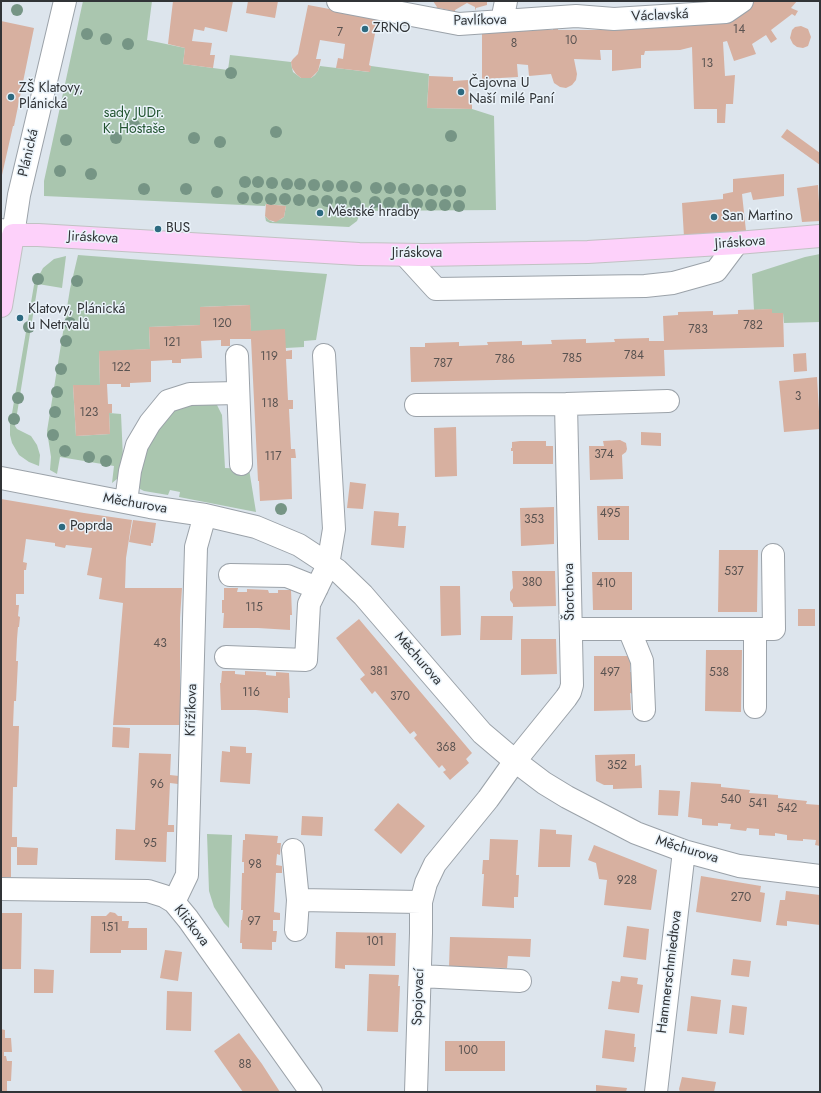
<!DOCTYPE html>
<html>
<head>
<meta charset="utf-8">
<style>
  body { margin:0 }
  #map { position:relative; width:821px; height:1093px; overflow:hidden; background:#dde5ed; font-family:Jost,sans-serif }
  canvas { display:block }
  .frame { position:absolute; inset:0; border:2px solid #313437; pointer-events:none }
</style>
</head>
<body>
<div id="map">
<canvas width="821" height="1093"></canvas>
<div class="frame"></div>
</div>
<script>
const g = document.querySelector('canvas').getContext('2d');
g.lineJoin = 'round';
function fill(path, color) {
  g.fillStyle = color;
  g.fill(path, 'evenodd');
}
function shape(rows) {
  const path = new Path2D();
  for (const r of rows) {
    path.moveTo(r[0], r[1]);
    for (let i = 2; i < r.length; i += 2) path.lineTo(r[i], r[i + 1]);
  }
  return path;
}
function stroke(path, color, width, dash) {
  g.strokeStyle = color;
  g.lineWidth = width;
  g.lineCap = dash ? 'butt' : 'round';
  g.setLineDash(dash || []);
  g.stroke(path);
}
function drawText(font, color, halo, rows, align = 'center') {
  g.font = font + ' Jost,sans-serif';
  g.lineWidth = 3;
  g.setLineDash([]);
  g.textBaseline = 'middle';
  g.strokeStyle = halo;
  g.fillStyle = color;
  for (const [text, x, y, turn = 0] of rows) {
    g.save();
    g.translate(x, y);
    g.rotate((+turn || 0) * Math.PI / 180);
    g.textAlign = isNaN(turn) ? turn : align;
    if (halo) g.strokeText(text, 0, 0);
    g.fillText(text, 0, 0);
    g.restore();
  }
}
const green = shape([
  [83,1,152,1,147,40,185,48,183,64,228,70,230,55,291,62,292,68,293,72,301,78,311,78,315,75,318,71,320,66,369,72,371,66,429,74,427,108,472,109,494,116,496,210,361,211,357,221,349,227,270,223,266,221,265,216,269,220,273,222,281,219,284,217,286,206,266,204,265,206,44,196,44,181],
  [820,254,820,322,784,323,783,313,772,313,772,309,754,310,752,274,805,257],
  [78,255,327,274,316,340,304,341,304,347,286,348,251,331,249,305,200,307,200,325,149,327,150,349,99,352,100,385,73,385,76,436,110,434,109,413,121,414,123,458,120,473,117,479,112,483,114,466,60,457,57,474,50,470,51,457,47,431,70,289],
  [66,256,62,288,38,284,15,426,17,429,31,436,37,445,40,455,39,466,29,462,19,455,12,443,10,435,10,425,34,285,43,268,54,259],
  [193,399,208,401,217,405,222,415,225,468,249,469,256,512,179,497,180,492,170,490,168,495,144,491,140,489,136,479,136,463,169,412],
  [207,834,232,835,229,928,224,923,214,907,209,891]
]);
const building = shape([
  [173,1,233,1,227,32,205,27,204,31,194,29,192,41,212,43,210,55,215,55,213,68,183,64,185,48,168,44],
  [248,1,278,1,275,18,246,13],
  [433,1,487,1,487,5,476,8,475,11,475,7,467,3,455,10,456,16,454,16,453,11,439,8,436,12,434,11,437,7],
  [752,1,797,1,791,8,798,11,795,16,792,14,771,30,777,39,771,43,766,35,752,44,756,54,734,61,727,41,723,42,725,76,735,75,733,104,726,104,725,123,717,123,717,109,694,109,692,47,680,50,645,51,644,55,641,55,641,68,612,71,612,50,600,50,601,60,574,59,577,74,576,80,572,85,566,88,560,87,554,83,551,74,529,76,528,65,517,64,518,77,482,79,482,31,484,28,553,30,553,28,558,28,558,30,596,30,682,24],
  [308,5,378,18,369,65,371,66,370,72,336,68,338,58,343,59,345,44,320,40,316,59,321,59,318,71,311,78,301,78,296,74,292,68,291,62,293,59,298,54],
  [1,21,34,28,14,126,13,126,2,175],
  [801,26,808,29,811,37,808,46,803,48,797,47,793,44,790,38,792,30,795,27],
  [429,76,453,77,453,81,468,80,469,97,472,98,472,109,427,108],
  [787,129,820,153,820,165,781,137],
  [784,174,784,196,753,200,751,192,742,194,746,231,684,237,682,203,723,199,723,194,733,192,733,179],
  [818,185,820,221,802,222,797,188],
  [266,204,286,206,284,217,276,222,269,220,265,216],
  [250,305,251,331,285,329,286,351,292,350,292,359,286,359,288,400,293,400,293,409,289,409,291,449,295,449,296,458,291,458,292,499,260,501,259,481,258,481,251,339,230,339,230,346,221,346,221,340,201,341,202,358,181,359,181,363,172,363,172,360,151,361,151,382,130,383,130,387,121,387,121,384,107,384,108,404,112,404,112,413,109,413,110,434,76,436,73,385,100,385,99,351,150,349,149,327,200,325,200,307],
  [772,309,772,313,783,313,784,347,664,350,665,376,411,382,410,347,425,347,425,343,459,342,459,346,488,345,487,342,522,341,522,345,552,344,551,340,586,339,586,343,615,342,614,339,649,338,649,341,664,341,663,316,678,315,678,312,713,311,713,315,738,314,738,310],
  [806,353,807,371,794,372,793,354],
  [817,377,820,429,784,432,779,381],
  [456,427,457,476,435,477,434,428],
  [641,432,661,433,661,446,641,445],
  [620,440,626,443,627,449,626,452,622,455,623,479,590,480,589,446,604,446,603,441],
  [520,441,546,441,546,446,553,446,553,464,513,464,513,451,511,451,511,448,512,448,512,442],
  [350,482,366,484,363,509,347,508],
  [1,499,84,513,132,520,126,558,125,588,182,588,180,618,180,725,113,725,123,603,99,599,102,578,87,575,92,548,66,545,65,548,55,546,55,543,26,539,23,562,27,563,26,570,24,570,24,594,16,594,16,605,19,605,18,616,20,617,19,627,18,627,17,639,16,661,18,661,16,701,14,701,13,726,19,726,17,787,13,787,12,837,17,837,17,847,11,847,11,877,1,877],
  [597,506,629,506,629,540,598,540],
  [554,507,554,544,521,546,520,508],
  [374,511,399,513,398,526,406,526,404,548,371,545],
  [133,520,156,523,153,543,151,543,151,546,129,542],
  [719,550,758,550,757,612,718,612],
  [512,571,555,571,556,606,513,607,513,604,510,600,510,592,513,588],
  [592,572,632,572,632,610,593,610],
  [440,586,460,586,461,635,441,636],
  [224,588,238,588,237,592,247,592,247,589,268,590,269,593,278,593,278,590,291,590,292,615,290,615,290,630,258,628,223,628,224,613,222,613,222,600,224,600],
  [798,609,815,609,815,626,798,626],
  [481,616,513,616,512,640,480,640],
  [359,619,472,753,466,759,469,763,450,780,443,772,446,770,442,765,439,768,414,738,417,735,414,731,410,734,375,691,372,694,360,679,365,675,336,638],
  [521,639,556,639,557,674,521,675],
  [706,650,742,650,741,712,705,711],
  [594,656,630,656,630,672,633,672,633,694,630,693,631,710,594,711],
  [222,671,235,671,235,674,245,675,245,671,266,672,266,675,276,676,276,672,289,673,290,698,288,698,288,713,256,710,221,710,220,683,221,683],
  [113,727,130,728,129,748,112,747],
  [230,746,246,747,246,753,252,753,250,784,220,782,222,751,230,752],
  [139,753,171,754,170,775,179,776,178,784,170,783,168,825,174,825,174,832,167,832,166,862,115,860,116,829,135,830],
  [635,754,635,766,641,765,642,788,613,789,613,785,604,785,596,781,595,755],
  [691,782,721,784,721,787,750,790,749,793,778,795,778,798,807,801,806,804,820,805,820,846,815,845,816,840,803,839,803,841,787,840,787,835,775,833,775,836,759,835,759,829,747,828,746,831,730,829,731,824,718,823,718,826,702,825,702,819,688,817],
  [659,790,680,791,678,816,658,815],
  [398,803,425,826,401,854,374,830],
  [302,816,323,817,322,836,301,835],
  [540,829,556,830,556,834,572,835,570,867,538,867],
  [245,834,278,836,277,843,281,843,280,855,277,854,276,865,282,866,282,873,276,873,274,912,280,913,280,920,273,920,273,931,277,931,276,942,272,942,272,950,242,949,242,943,240,943,241,920,242,920,243,910,241,910,242,873,244,873,244,862,242,862,243,840,245,840],
  [490,839,518,840,516,875,519,875,518,897,514,897,514,908,482,906,484,874,482,874,483,860,489,860],
  [594,845,657,870,651,910,604,905,607,880,599,879,596,863,588,860],
  [17,847,38,848,37,865,17,865],
  [701,876,761,886,760,892,765,893,761,922,696,912],
  [786,891,820,895,820,925,787,921,787,926,776,925,780,900,785,900],
  [110,912,115,913,118,916,122,916,122,921,129,921,128,928,147,928,147,950,121,950,121,953,90,953,91,916,106,916],
  [1,913,22,913,21,969,1,969],
  [627,926,649,929,646,960,623,957],
  [336,932,396,933,395,966,345,965,345,969,335,968],
  [450,937,531,939,530,957,508,956,507,968,449,967],
  [165,950,182,952,178,981,160,978],
  [733,959,751,961,749,977,731,975],
  [34,969,54,970,53,993,34,993],
  [369,974,399,975,398,986,400,986,398,1032,367,1031],
  [621,976,638,978,637,984,643,985,639,1013,608,1009,612,981,620,982],
  [167,991,192,992,191,1031,166,1030],
  [691,996,721,1000,717,1034,687,1031],
  [732,1005,747,1007,744,1035,729,1033],
  [1,1029,5,1030,5,1038,11,1038,12,1052,4,1052,4,1056,6,1056,7,1061,12,1061,11,1081,7,1081,7,1092,1,1092],
  [605,1030,635,1034,634,1047,636,1047,634,1062,602,1058],
  [239,1033,262,1064,280,1092,243,1092,214,1051],
  [445,1041,505,1041,505,1071,445,1071],
  [682,1077,716,1082,714,1092,680,1092,679,1089],
  [596,1085,627,1088,626,1092,596,1092]
]);
const minor = shape([
  [338,1,459,24,576,16,614,19,726,12,742,1],
  [502,21,506,1],
  [1,230,13,235,19,195,65,1],
  [405,255,436,289,645,286,673,283,716,271,737,243],
  [237,356,241,464],
  [416,405,566,404,668,401],
  [1,478,150,507,205,515,256,527,299,545,337,570,363,595,482,733,515,761,544,783,567,797,636,833,684,851,739,866,820,876],
  [126,502,130,471,137,445,150,423,168,401,190,394,238,393],
  [230,575,287,576,317,588],
  [571,629,774,629,773,555],
  [629,629,642,661,644,710],
  [226,657,306,660,309,604,328,565,334,529,324,355],
  [755,707,755,629],
  [293,850,298,900,296,930],
  [1,889,148,891,164,896,174,902,188,919,311,1092],
  [298,900,421,902],
  [174,902,187,875,196,547,205,515],
  [420,976,520,981],
  [416,1092,421,933,421,902,426,883,435,864,488,799,515,761,566,698,570,692,572,685,566,404],
  [656,1092,684,851]
]);
const major = shape([
  [1,306,13,235,38,235,359,254,423,255,588,252,737,243,820,236]
]);
const trees = [
  [17,10],
  [87,34],
  [106,39],
  [128,44],
  [231,73],
  [134,125],
  [276,132],
  [451,136],
  [116,138],
  [194,138],
  [66,140],
  [220,142],
  [60,171],
  [91,174],
  [245,182],
  [258,182],
  [272,183],
  [287,184],
  [300,184],
  [314,185],
  [328,186],
  [342,186],
  [356,187],
  [376,188],
  [390,188],
  [144,189],
  [186,189],
  [404,189],
  [418,190],
  [432,190],
  [446,191],
  [460,191],
  [217,192],
  [243,198],
  [257,198],
  [271,199],
  [285,199],
  [299,200],
  [313,201],
  [327,201],
  [341,202],
  [375,202],
  [355,203],
  [389,203],
  [403,204],
  [417,204],
  [431,205],
  [445,205],
  [459,206],
  [38,279],
  [77,281],
  [70,323],
  [29,327],
  [66,341],
  [61,369],
  [57,392],
  [18,398],
  [55,412],
  [14,419],
  [53,435],
  [65,451],
  [89,457],
  [106,461],
  [281,509]
];
const markers = [
  [365,29,4,"#2d6a80"],
  [461,92,4,"#2d6a80"],
  [11,97,4,"#2d6a80"],
  [320,213,4,"#2d6a80"],
  [714,217,4,"#2d6a80"],
  [158,229,4,"#2d6a80"],
  [20,318,4,"#2d6a80"],
  [62,527,4,"#2d6a80"]
];
const numberNames = [
  ["14",739,30],
  ["7",340,33],
  ["10",571,41],
  ["8",514,44],
  ["13",707,64],
  ["120",222,324],
  ["782",753,326],
  ["783",698,330],
  ["121",172,343],
  ["784",634,356],
  ["119",269,357],
  ["785",572,359],
  ["786",505,360],
  ["787",443,364],
  ["122",121,368],
  ["3",798,397],
  ["118",270,404],
  ["123",89,413],
  ["374",604,455],
  ["117",273,457],
  ["495",610,514],
  ["353",534,520],
  ["537",734,572],
  ["380",532,583],
  ["410",606,584],
  ["115",254,608],
  ["43",160,644],
  ["381",379,672],
  ["497",610,673],
  ["538",719,673],
  ["116",251,693],
  ["370",400,697],
  ["368",446,748],
  ["352",617,766],
  ["96",157,785],
  ["540",731,800],
  ["541",758,804],
  ["542",787,809],
  ["95",150,844],
  ["98",255,865],
  ["928",627,881],
  ["270",741,898],
  ["97",254,922],
  ["151",110,928],
  ["101",375,942],
  ["100",468,1051],
  ["88",245,1065]
];
const streetNames = [
  ["Václavská",660,16,-3],
  ["Pavlíkova",480,21,-1],
  ["Plánická",29,153,-77],
  ["Jiráskova",93,238,3],
  ["Jiráskova",740,243,-4],
  ["Jiráskova",417,254],
  ["Měchurova",135,504,10],
  ["Štorchova",570,592,-91],
  ["Měchurova",418,659,49],
  ["Křižíkova",192,710,-88],
  ["Měchurova",687,850,17],
  ["Kličkova",191,926,52],
  ["Hammerschmiedtova",670,972,-83],
  ["Spojovací",419,997,-88]
];
const poiNames = [
  ["ZRNO",373,29],
  ["Čajovna U",469,84],
  ["Naší milé Paní",469,100],
  ["ZŠ Klatovy,",19,89],
  ["Plánická",19,105],
  ["Městské hradby",328,213],
  ["San Martino",722,217],
  ["BUS",166,229],
  ["Klatovy, Plánická",28,310],
  ["u Netrvalů",28,326],
  ["Poprda",70,527]
];
const parkNames = [
  ["sady JUDr.",134,114],
  ["K. Hostaše",134,130]
];
fill(green, '#aac6af');
fill(building, '#d7b0a0');
stroke(minor, '#9ba2a9', 24);
stroke(major, '#c1c2c3', 24);
stroke(minor, '#fff', 22);
stroke(major, '#fdd1fa', 22);
g.fillStyle = '#769585';
for (const [x, y] of trees) {
  g.beginPath();
  g.arc(x, y, 6, 0, 2 * Math.PI);
  g.fill();
}
for (const [x, y, r, color] of markers) {
  const dot = new Path2D();
  dot.arc(x, y, r, 0, 2 * Math.PI);
  g.fillStyle = color;
  g.fill(dot);
  stroke(dot, '#eaf3fa', 1.5);
}
drawText('12px', '#5a5351', null, numberNames);
drawText('14px', '#313437', '#eaf3fa', streetNames);
drawText('14px', '#313437', '#eaf3fa', poiNames, 'left');
drawText('14px', '#225430', '#eaf3fa', parkNames);
</script>
</body>
</html>
